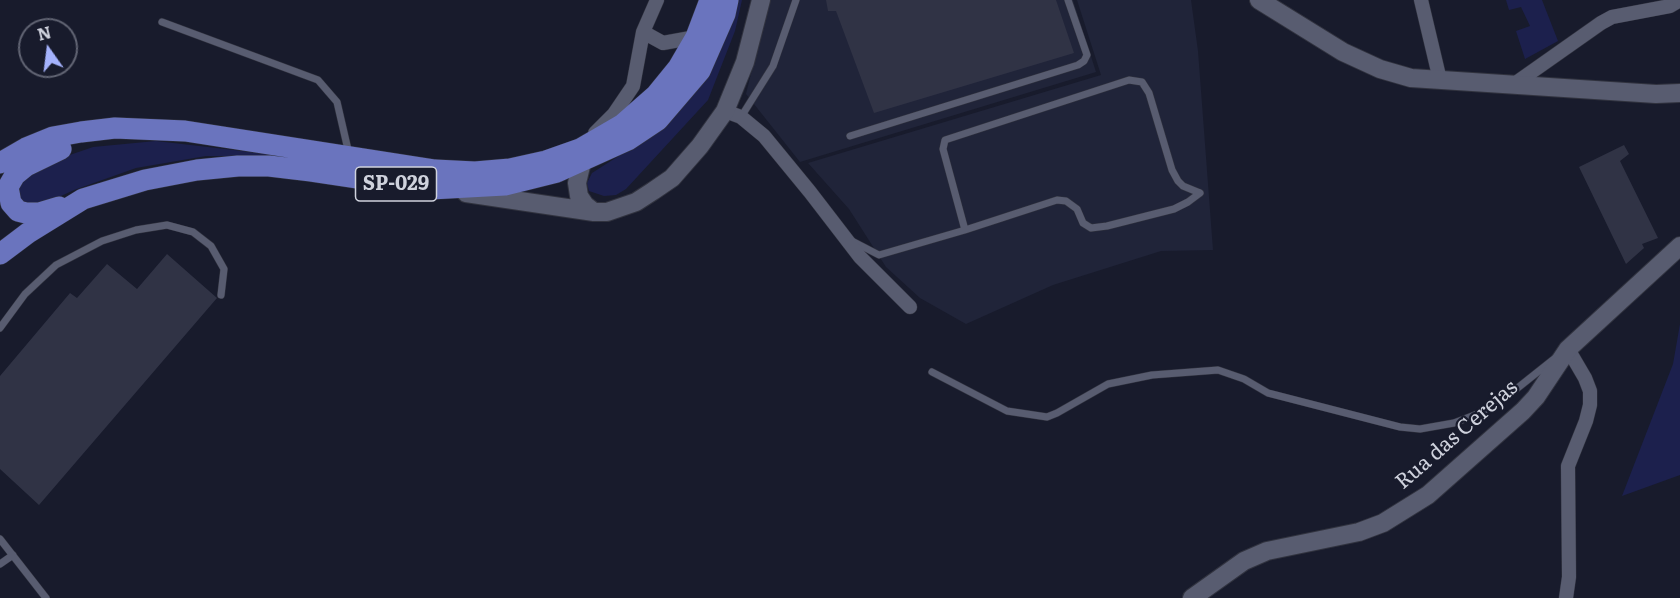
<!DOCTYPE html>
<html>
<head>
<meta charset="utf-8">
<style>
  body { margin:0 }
  #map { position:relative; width:1680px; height:598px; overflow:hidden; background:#181b2c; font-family:Literata,serif }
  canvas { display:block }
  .north { position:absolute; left:18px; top:18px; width:60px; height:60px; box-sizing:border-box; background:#181b2c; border:2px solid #616473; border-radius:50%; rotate:346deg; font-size:16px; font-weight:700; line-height:24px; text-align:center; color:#cfd2dd }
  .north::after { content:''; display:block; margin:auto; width:21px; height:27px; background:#a4b2fc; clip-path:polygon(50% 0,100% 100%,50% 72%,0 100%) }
</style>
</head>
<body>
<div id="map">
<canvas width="1680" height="598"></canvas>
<div class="north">N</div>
</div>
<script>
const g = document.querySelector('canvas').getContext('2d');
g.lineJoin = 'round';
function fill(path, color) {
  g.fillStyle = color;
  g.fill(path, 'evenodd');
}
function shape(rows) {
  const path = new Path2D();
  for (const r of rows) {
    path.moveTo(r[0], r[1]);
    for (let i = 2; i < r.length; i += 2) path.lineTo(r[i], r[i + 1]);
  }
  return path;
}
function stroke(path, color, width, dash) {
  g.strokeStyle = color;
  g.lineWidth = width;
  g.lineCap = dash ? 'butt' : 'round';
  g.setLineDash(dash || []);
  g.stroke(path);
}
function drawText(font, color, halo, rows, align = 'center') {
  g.font = font + ' Literata,serif';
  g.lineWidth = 4.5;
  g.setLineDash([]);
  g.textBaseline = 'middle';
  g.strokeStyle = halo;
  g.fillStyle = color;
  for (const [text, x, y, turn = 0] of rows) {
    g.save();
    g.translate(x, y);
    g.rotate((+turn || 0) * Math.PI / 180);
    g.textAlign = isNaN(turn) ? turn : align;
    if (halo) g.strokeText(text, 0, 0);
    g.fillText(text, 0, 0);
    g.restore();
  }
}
const built = shape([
  [769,0,1073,0,1096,72,800,162,746,94],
  [1077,0,1191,0,1198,51,1213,250,1161,251,1053,285,966,324,920,298,886,267,849,209,808,163,1101,75]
]);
const green = shape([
  [735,0,742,0,735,31,708,100,626,189,616,195,604,196,589,191,587,183,592,173,650,136],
  [1506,0,1542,0,1558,41,1525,59,1516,31,1530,26,1521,7,1509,10],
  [156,141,294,157,206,156,136,168,74,190,35,208,22,207,16,185,35,167,93,147],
  [1680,324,1680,475,1622,496,1673,364]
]);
const building = shape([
  [826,0,1056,0,1074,53,874,113,836,11,828,11],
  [1624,145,1629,154,1620,161,1658,238,1642,244,1644,248,1626,264,1579,167],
  [167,254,217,298,39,505,0,469,0,376,70,293,77,298,107,264,137,289]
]);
const service = shape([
  [162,22,318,80,337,102,349,154],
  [741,117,773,66,796,0],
  [850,136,1078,65,1084,61,1087,55,1068,0],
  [965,230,1057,200,1066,201,1077,209,1083,223,1091,228,1107,226,1174,209,1188,202,1200,193],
  [852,241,879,255,965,230,943,149,945,140,1129,80,1142,82,1149,93,1172,170,1178,181,1183,186,1200,193],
  [0,328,25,294,56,265,102,241,136,230,167,225,193,232,211,246,224,269,221,295],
  [932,372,1007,411,1047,417,1057,413,1108,384,1152,375,1218,370,1244,379,1268,393,1400,427,1420,429,1454,423,1480,413,1510,394,1554,359],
  [0,539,46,598],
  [0,564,13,555]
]);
const minor = shape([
  [1421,0,1440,80],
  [643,32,663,43,696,37],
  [1513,85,1601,23,1612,17,1670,6,1680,0],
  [725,111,741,117,764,136,810,192,860,257,910,307],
  [595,133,614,114,633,86,643,32,657,0],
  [1566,598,1569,577,1568,466,1586,421,1590,405,1590,391,1585,378,1568,349]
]);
const secondary = shape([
  [1259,0,1343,52,1380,69,1411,78,1656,94,1680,93],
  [582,162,577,183,579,196,585,205,594,212],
  [466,193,594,212,607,212,636,202,653,191,672,178,700,146,725,111,745,62,761,0],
  [1192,598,1244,561,1267,551,1359,532,1383,523,1428,495,1523,411,1536,397,1568,349,1680,246]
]);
const trunk = shape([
  [0,163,26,148,53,137,81,132,115,128,185,131,435,170,475,172,510,169,546,161,580,149,623,124,656,95,678,68,696,37,710,0],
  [59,207,39,213,26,213,18,211,11,203,8,187,15,175,26,166,61,149],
  [0,254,28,233,83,199,145,180,197,170,238,166,269,166,311,171,431,189,505,185,557,172,628,140,658,120,700,71,725,14,728,0]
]);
const shields = [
  [396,184,81]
];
const shieldNames = [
  ["SP-029",396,184]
];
const streetNames = [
  ["Rua das Cerejas",1457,435,-41]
];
fill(built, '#202439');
fill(green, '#1c204d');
fill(building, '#303345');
stroke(service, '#31333f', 8);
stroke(minor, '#31333f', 15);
stroke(secondary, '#31333f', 20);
stroke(trunk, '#31333f', 22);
stroke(service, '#585c70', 7);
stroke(minor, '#585c70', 14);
stroke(secondary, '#585c70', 18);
stroke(trunk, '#6a74be', 21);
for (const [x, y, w] of shields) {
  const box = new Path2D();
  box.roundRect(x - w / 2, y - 17, w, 34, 4.5);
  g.fillStyle = '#181b2c';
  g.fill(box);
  stroke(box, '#cfd2dd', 1.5);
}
drawText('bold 20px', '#cfd2dd', null, shieldNames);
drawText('21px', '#cfd2dd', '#181b2c', streetNames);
</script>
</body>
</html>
